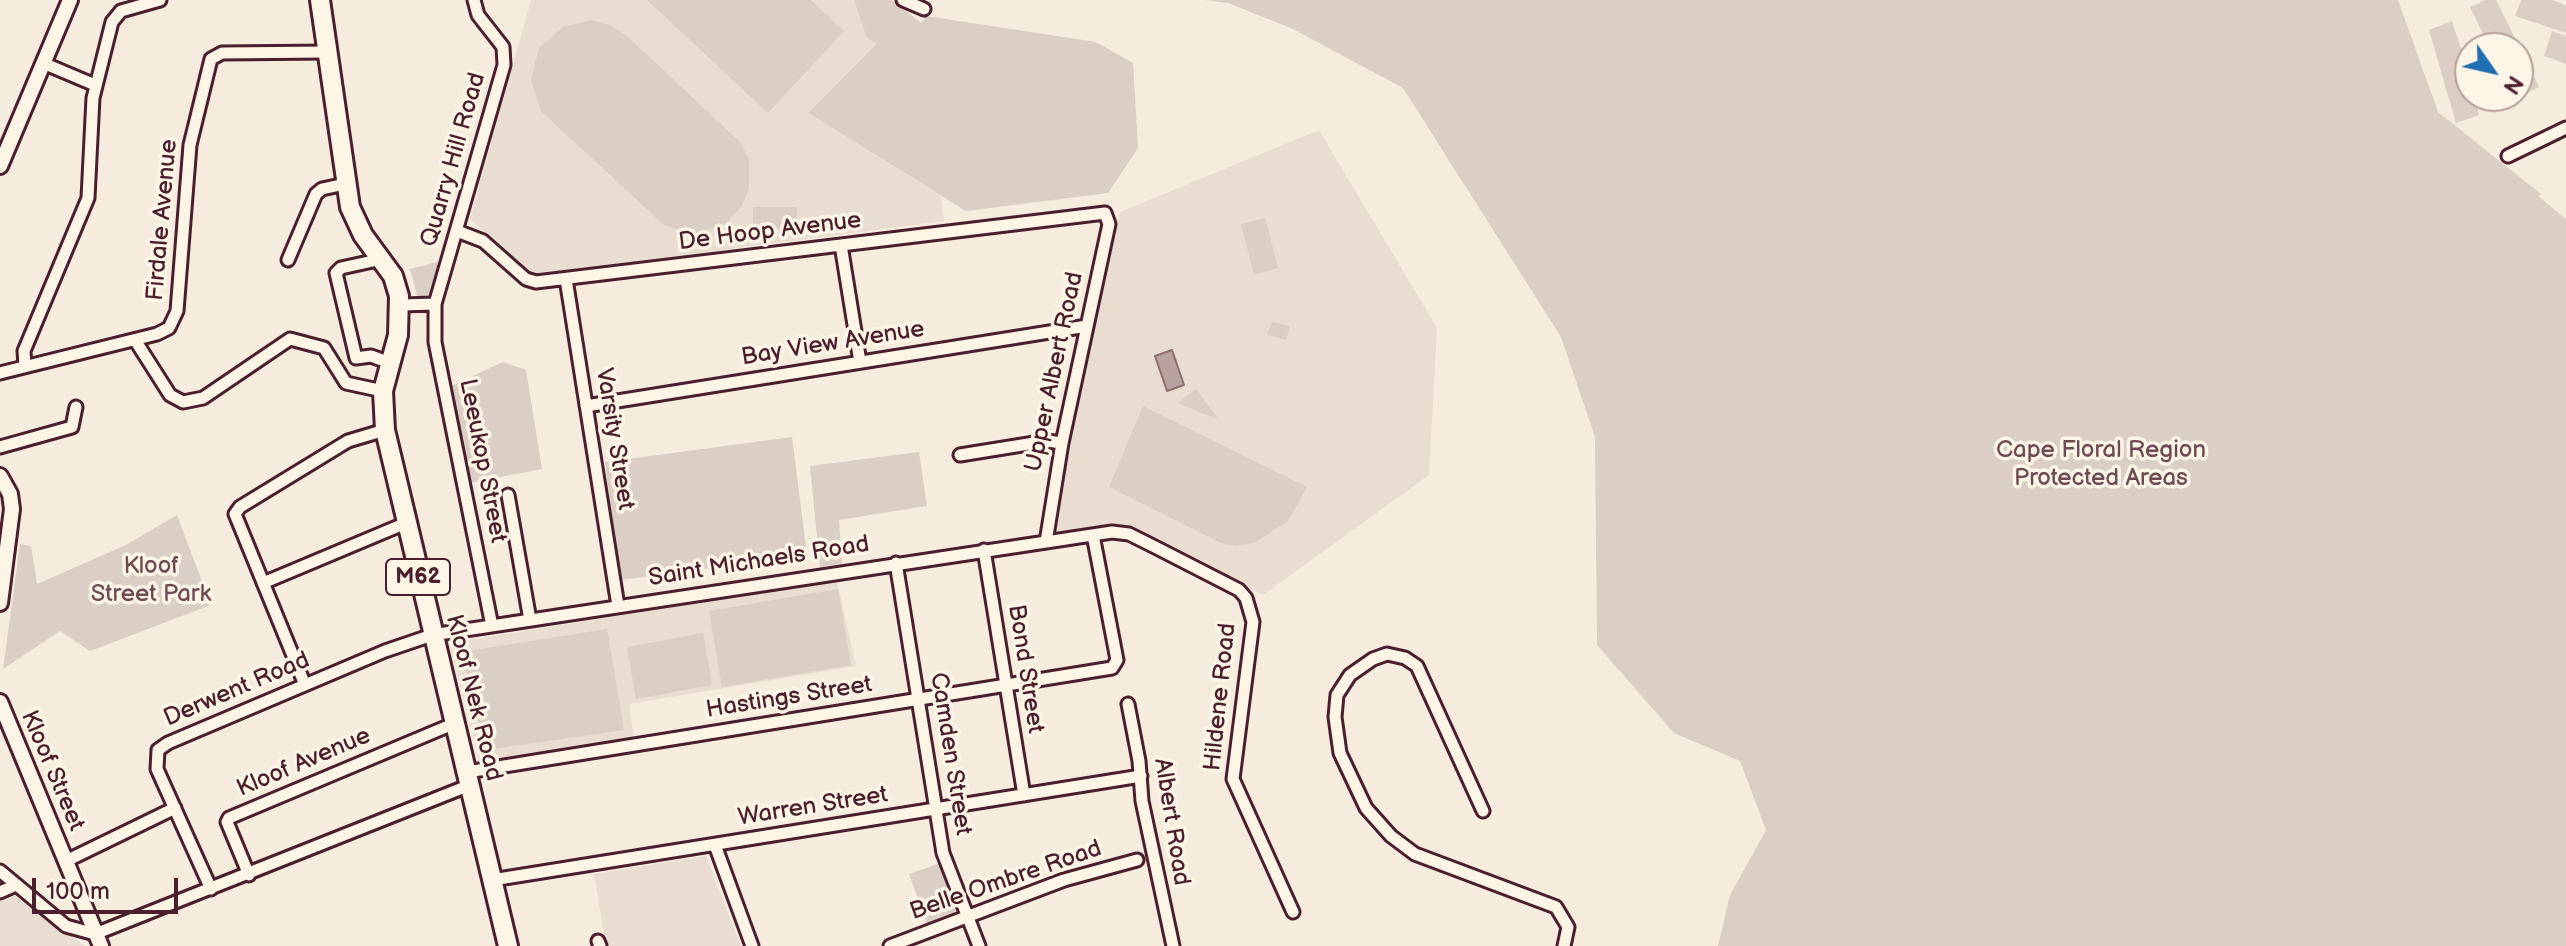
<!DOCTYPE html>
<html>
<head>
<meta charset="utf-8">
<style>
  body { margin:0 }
  #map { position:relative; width:2566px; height:946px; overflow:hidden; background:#f5ecde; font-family:"Balsamiq Sans",sans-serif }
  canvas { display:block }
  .north { position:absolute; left:2454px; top:32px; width:80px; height:80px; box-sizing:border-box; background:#fcf5e5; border:2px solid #b59f9b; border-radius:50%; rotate:124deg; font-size:22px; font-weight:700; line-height:32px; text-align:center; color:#4a1f2b }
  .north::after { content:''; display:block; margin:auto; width:28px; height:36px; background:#1f6fb2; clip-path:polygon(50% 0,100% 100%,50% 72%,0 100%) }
  .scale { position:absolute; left:32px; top:878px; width:146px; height:36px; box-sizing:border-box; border:4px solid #4a1f2b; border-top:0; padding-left:10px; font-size:24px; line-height:28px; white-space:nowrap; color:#4a1f2b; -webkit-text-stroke:6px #fcf5e5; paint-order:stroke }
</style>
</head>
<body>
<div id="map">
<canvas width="2566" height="946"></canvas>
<div class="north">N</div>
<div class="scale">100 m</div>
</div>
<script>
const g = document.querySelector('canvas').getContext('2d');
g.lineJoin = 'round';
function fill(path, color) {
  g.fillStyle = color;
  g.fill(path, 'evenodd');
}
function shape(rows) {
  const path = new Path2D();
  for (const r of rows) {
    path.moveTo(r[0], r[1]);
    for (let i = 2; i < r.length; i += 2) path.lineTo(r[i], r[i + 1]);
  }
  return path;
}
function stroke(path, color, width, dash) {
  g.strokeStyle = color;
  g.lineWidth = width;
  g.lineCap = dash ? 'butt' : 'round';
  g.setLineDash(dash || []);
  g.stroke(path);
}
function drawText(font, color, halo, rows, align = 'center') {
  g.font = font + ' "Balsamiq Sans",sans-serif';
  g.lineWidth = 7;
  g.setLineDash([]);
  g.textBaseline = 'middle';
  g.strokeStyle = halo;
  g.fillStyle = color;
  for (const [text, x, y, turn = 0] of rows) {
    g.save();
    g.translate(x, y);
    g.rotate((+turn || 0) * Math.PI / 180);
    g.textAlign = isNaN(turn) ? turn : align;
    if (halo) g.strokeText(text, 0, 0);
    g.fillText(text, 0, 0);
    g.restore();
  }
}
const built = shape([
  [531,0,854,0,866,36,876,43,808,113,941,196,944,221,530,275,470,219],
  [1319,130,1437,328,1429,475,1263,595,1126,524,1055,532,1052,519,1120,212],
  [837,581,856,666,629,704,634,738,479,761,449,643],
  [706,856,741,946,606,946,594,874],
  [0,879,63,930,85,946,0,946]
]);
const green = shape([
  [647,0,811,0,844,31,768,113],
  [854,0,892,0,921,23,926,16,1096,42,1133,63,1138,148,1108,193,966,211,808,113,876,44,866,36],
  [1205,0,2398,0,2438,112,2541,194,2538,196,2566,219,2566,946,1718,946,1730,895,1766,830,1740,761,1674,733,1597,645,1595,437,1561,337,1403,88,1291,28,1228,3],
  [2485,0,2496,0,2539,87,2515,98,2518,96,2518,48,2490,48,2470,7],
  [2521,0,2552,0,2566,5,2566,33,2515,16],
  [591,20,610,25,626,35,740,142,749,159,749,188,742,206,726,223,695,234,664,225,541,111,531,80,539,48,563,27],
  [2452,21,2467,67,2470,96,2474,96,2479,115,2456,123,2429,30],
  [2552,31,2566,36,2566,64,2544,56],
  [753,207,797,207,797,229,753,229],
  [1265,218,1278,268,1254,275,1241,224],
  [444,260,434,293,418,299,410,269],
  [1272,322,1290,326,1286,340,1267,335],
  [503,362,526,370,542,469,469,483,449,387],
  [1196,389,1219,420,1178,403],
  [1143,406,1307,487,1288,521,1256,542,1237,546,1221,543,1109,487],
  [792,437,807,555,620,580,605,462],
  [919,452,927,506,839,520,842,564,820,567,810,466],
  [177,515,211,605,90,651,60,631,3,669,20,544,31,546,37,584,126,545],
  [838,589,851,665,722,687,709,611],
  [607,629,624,730,485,750,462,652],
  [703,633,712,685,636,699,627,647],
  [944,862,958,906,952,917,928,926,909,874]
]);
const water = shape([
  [1172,350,1184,385,1167,391,1155,356,1172,350]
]);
const minor = shape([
  [903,0,924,9],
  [43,63,95,85],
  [2508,156,2566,128],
  [457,231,483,241,526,279,536,282,1105,213,1109,224,1062,443,1046,542],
  [841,245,860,362],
  [382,259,341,268,336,273,356,358,371,356,390,363],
  [288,260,316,194,322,189,345,184],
  [566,279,618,606],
  [435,304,435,342,492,626],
  [401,305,435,304,504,65,503,47,478,15,474,0],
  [135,340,170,395,183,402,203,398,290,339,324,348,346,383,383,391],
  [25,366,24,351,88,198,93,98,112,22,121,11,160,0],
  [0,373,157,334,169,328,177,311,190,145,211,59,222,53,327,52],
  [586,406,1087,326],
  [0,447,72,427,76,407],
  [960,455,1047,441,1062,443],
  [508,495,530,620],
  [984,550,1024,795],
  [896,563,943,853,979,946],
  [263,583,406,523],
  [305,685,235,514,240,507,348,441,385,430],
  [1128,704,1139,761,1142,801,1173,946],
  [467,772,1112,668,1117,660,1093,535],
  [1483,811,1417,666,1405,658,1387,654,1373,659,1350,675,1337,695,1335,717,1340,753,1366,808,1391,836,1415,854,1556,907,1568,927,1564,946],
  [715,845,752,946],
  [66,861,175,808],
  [0,871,66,926,95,934,470,785],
  [249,875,227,822,229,818,453,724],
  [492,880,1141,776],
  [211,889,157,769,158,750,168,743,385,651,432,635,1112,532,1129,534,1155,547,1239,590,1246,598,1253,622,1233,779,1293,912],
  [0,892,16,885],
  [598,941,600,946],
  [890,946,1064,880,1137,860]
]);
const tertiary = shape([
  [0,166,70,0],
  [0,476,10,494,12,509,0,603],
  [0,702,101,946]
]);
const primary = shape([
  [320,0,350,207,363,235,393,276,399,296,398,335,383,391,385,430,508,946]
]);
const shields = [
  [418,577,64]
];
const shieldNames = [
  ["M62",418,577]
];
const streetNames = [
  ["Quarry Hill Road",454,160,-74],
  ["Firdale Avenue",163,220,-85],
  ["De Hoop Avenue",770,232,-7],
  ["Bay View Avenue",833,344,-9],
  ["Upper Albert Road",1055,372,-78],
  ["Varsity Street",614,439,81],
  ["Leeukop Street",482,461,79],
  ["Saint Michaels Road",759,562,-9],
  ["Bond Street",1025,669,81],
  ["Derwent Road",237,690,-23],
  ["Hildene Road",1221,697,-84],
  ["Kloof Nek Road",473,698,76],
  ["Hastings Street",789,698,-9],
  ["Camden Street",950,754,81],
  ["Kloof Avenue",304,763,-23],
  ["Kloof Street",52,771,67],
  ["Warren Street",813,807,-9],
  ["Albert Road",1171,822,81],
  ["Belle Ombre Road",1006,881,-19]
];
const parkNames = [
  ["Cape Floral Region",2101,451],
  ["Protected Areas",2101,479],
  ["Kloof",151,567],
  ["Street Park",151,595]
];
fill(built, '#e8ddd0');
fill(green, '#dbcec4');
fill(water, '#b8a39e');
stroke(water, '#8c6e70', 2);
stroke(minor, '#4a1f2b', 17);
stroke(tertiary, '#4a1f2b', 20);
stroke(primary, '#4a1f2b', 24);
stroke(minor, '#fcf5e5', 11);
stroke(tertiary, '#fcf5e5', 14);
stroke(primary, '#fcf5e5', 18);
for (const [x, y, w] of shields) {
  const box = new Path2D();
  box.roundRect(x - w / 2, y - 18, w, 36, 6);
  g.fillStyle = '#fcf5e5';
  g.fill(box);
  stroke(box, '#4a1f2b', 2);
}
drawText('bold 22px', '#4a1f2b', null, shieldNames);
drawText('24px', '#4a1f2b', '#fcf5e5', streetNames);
drawText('24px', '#6e4b51', '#fcf5e5', parkNames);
</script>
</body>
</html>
